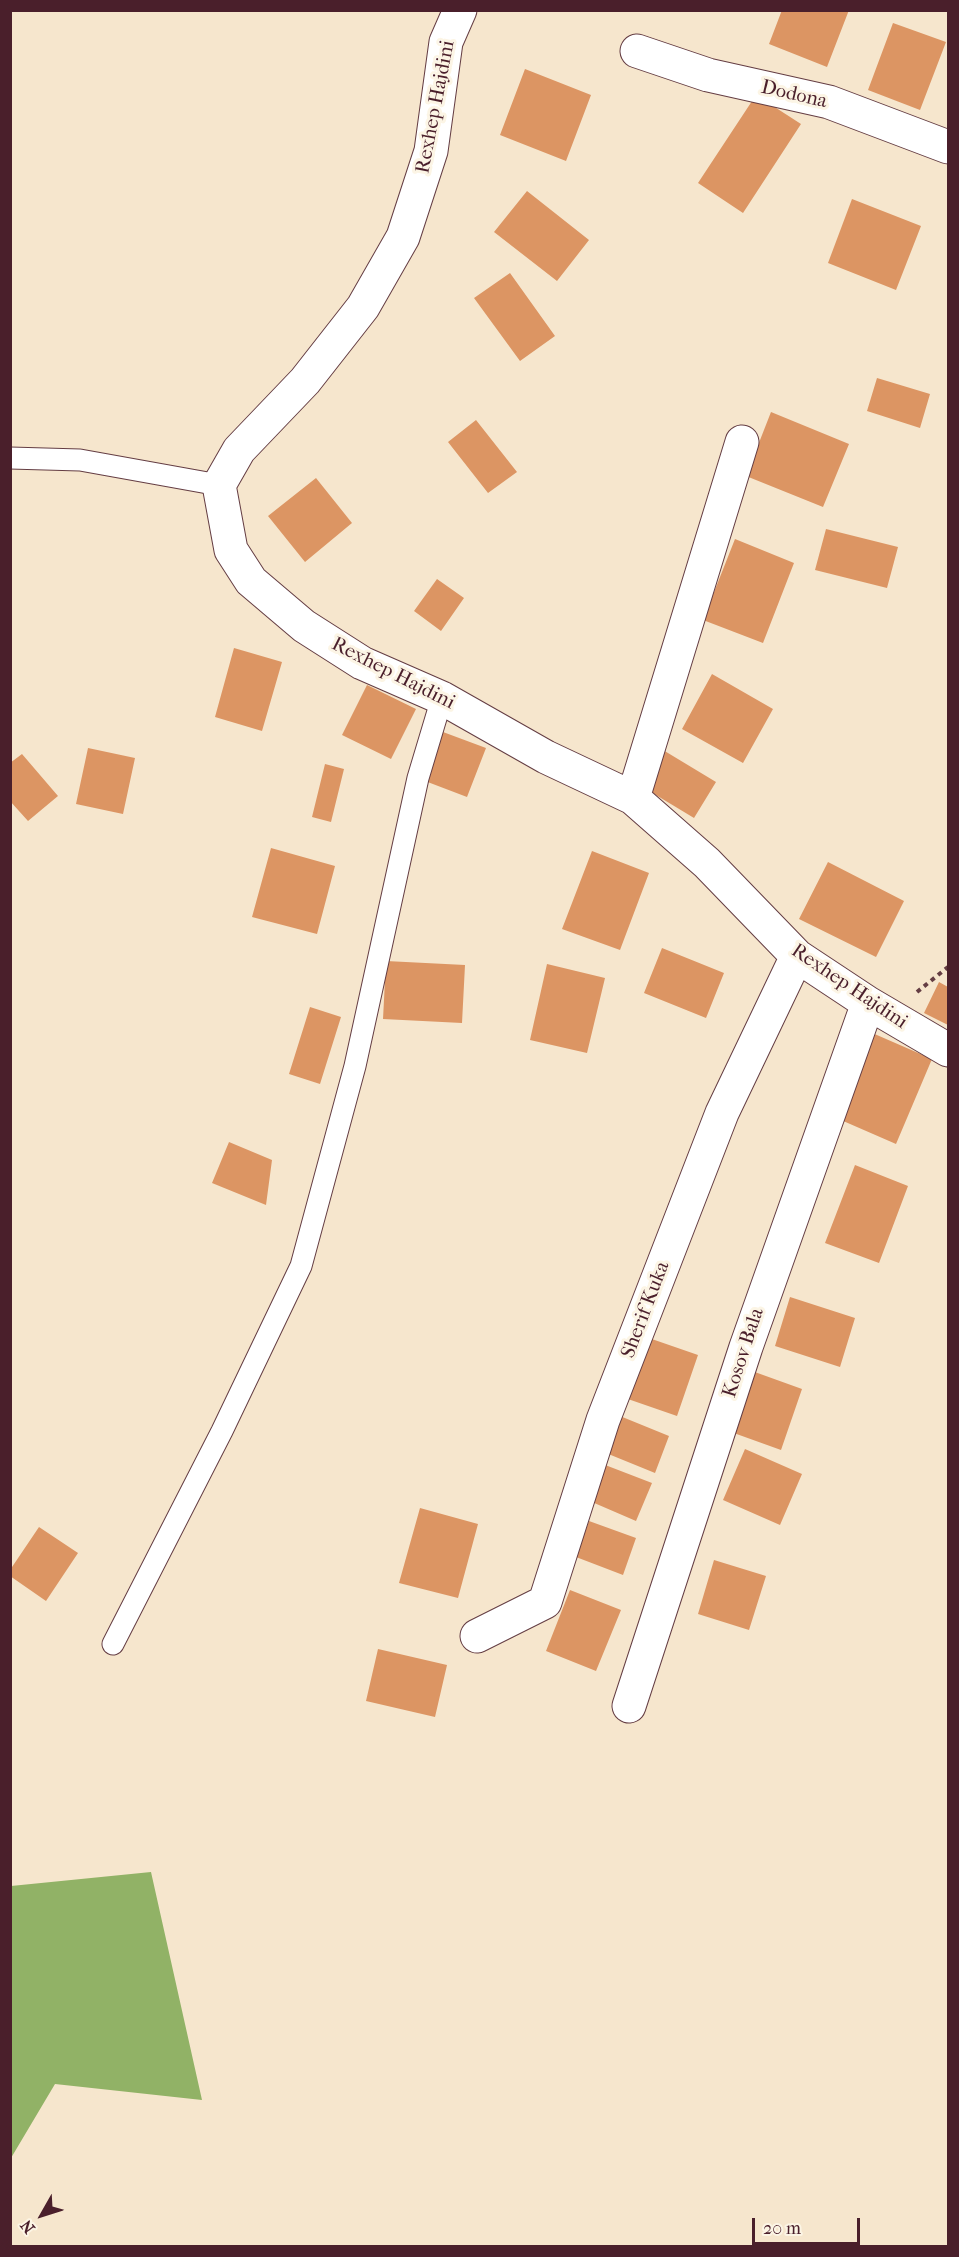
<!DOCTYPE html>
<html>
<head>
<meta charset="utf-8">
<style>
  body { margin:0 }
  #map { position:relative; width:959px; height:2257px; overflow:hidden; background:#f6e6cd; font-family:"IM FELL French Canon",serif }
  canvas { display:block }
  .frame { position:absolute; inset:0; border:12px solid #4a1f2b; pointer-events:none }
  .north { position:absolute; left:12px; top:2185px; width:60px; height:60px; -webkit-text-stroke:4px #fcf5e5; paint-order:stroke; rotate:231deg; font-size:16px; font-weight:700; line-height:24px; text-align:center; color:#4a1f2b }
  .north::after { content:''; display:block; margin:auto; width:21px; height:27px; background:#4a1f2b; clip-path:polygon(50% 0,100% 100%,50% 72%,0 100%) }
  .scale { position:absolute; left:752px; top:2218px; width:108px; height:27px; box-sizing:border-box; border:3px solid #4a1f2b; border-top:0; padding-left:8px; font-size:18px; line-height:21px; white-space:nowrap; color:#4a1f2b; -webkit-text-stroke:4px #fcf5e5; paint-order:stroke }
</style>
</head>
<body>
<div id="map">
<canvas width="959" height="2257"></canvas>
<div class="frame"></div>
<div class="north">N</div>
<div class="scale">20 m</div>
</div>
<script>
const g = document.querySelector('canvas').getContext('2d');
g.lineJoin = 'round';
function fill(path, color) {
  g.fillStyle = color;
  g.fill(path, 'evenodd');
}
function shape(rows) {
  const path = new Path2D();
  for (const r of rows) {
    path.moveTo(r[0], r[1]);
    for (let i = 2; i < r.length; i += 2) path.lineTo(r[i], r[i + 1]);
  }
  return path;
}
function stroke(path, color, width, dash) {
  g.strokeStyle = color;
  g.lineWidth = width;
  g.lineCap = dash ? 'butt' : 'round';
  g.setLineDash(dash || []);
  g.stroke(path);
}
function drawText(font, color, halo, rows, align = 'center') {
  g.font = font + ' "IM FELL French Canon",serif';
  g.lineWidth = 6;
  g.setLineDash([]);
  g.textBaseline = 'middle';
  g.strokeStyle = halo;
  g.fillStyle = color;
  for (const [text, x, y, turn = 0] of rows) {
    g.save();
    g.translate(x, y);
    g.rotate((+turn || 0) * Math.PI / 180);
    g.textAlign = isNaN(turn) ? turn : align;
    if (halo) g.strokeText(text, 0, 0);
    g.fillText(text, 0, 0);
    g.restore();
  }
}
const forest = shape([
  [151,1872,202,2100,55,2084,11,2158,11,1886]
]);
const building = shape([
  [782,10,849,10,827,67,769,44],
  [893,23,946,42,920,110,868,90],
  [525,69,591,95,566,161,500,135],
  [756,95,801,124,743,213,698,183],
  [527,191,589,240,557,281,494,232],
  [852,199,921,226,896,290,828,263],
  [510,273,555,336,520,361,474,298],
  [877,378,930,394,920,428,867,411],
  [771,412,849,444,823,507,746,476],
  [476,420,517,472,488,493,448,442],
  [316,478,352,523,305,562,268,516],
  [826,529,898,547,887,588,815,570],
  [735,539,794,563,763,643,703,620],
  [437,579,464,598,441,631,414,611],
  [234,648,282,662,262,731,215,717],
  [712,674,773,709,743,763,682,729],
  [367,685,416,709,391,759,342,735],
  [443,732,486,748,467,797,425,781],
  [88,748,135,758,123,814,76,804],
  [663,750,716,782,694,818,641,786],
  [22,754,58,796,28,821,10,801,10,763],
  [325,764,344,769,331,822,312,817],
  [271,848,335,866,317,934,252,917],
  [592,851,649,873,620,950,562,929],
  [828,862,904,901,876,957,799,919],
  [662,948,724,973,706,1018,644,993],
  [386,961,465,965,462,1023,383,1019],
  [547,964,605,978,587,1053,530,1040],
  [939,982,948,987,948,1025,924,1013],
  [310,1007,341,1017,320,1084,289,1074],
  [870,1032,932,1059,896,1144,834,1117],
  [229,1142,272,1160,266,1205,212,1183],
  [855,1165,908,1186,879,1263,825,1243],
  [790,1297,855,1318,840,1367,775,1346],
  [646,1337,698,1355,677,1416,625,1398],
  [752,1371,802,1389,781,1450,731,1432],
  [615,1414,669,1436,655,1473,601,1451],
  [745,1449,802,1474,780,1525,723,1500],
  [600,1463,652,1483,636,1521,585,1499],
  [420,1508,478,1524,458,1598,399,1583],
  [589,1521,636,1538,623,1575,576,1557],
  [39,1527,78,1553,46,1601,10,1576,10,1570],
  [714,1560,766,1576,749,1630,698,1614],
  [570,1590,621,1610,596,1671,546,1651],
  [378,1649,447,1665,435,1717,366,1701]
]);
const path = shape([
  [917,992,948,967]
]);
const lane = shape([
  [10,458,80,460,219,485],
  [113,1644,222,1431,301,1266,355,1066,418,778,442,698]
]);
const street = shape([
  [460,10,446,42,431,151,403,237,363,307,305,381,239,450,219,485,231,550,251,581,304,626,362,663,442,698,546,757,633,798,707,863,797,956,868,1003,948,1050],
  [637,51,708,75,829,102,948,147],
  [633,798,742,442],
  [477,1636,545,1602,603,1420,722,1113,797,956],
  [629,1706,746,1347,868,1003]
]);
const streetNames = [
  ["Dodona",794,95,13],
  ["Rexhep Hajdini",436,107,-79],
  ["Rexhep Hajdini",393,674,27],
  ["Rexhep Hajdini",849,987,34],
  ["Sherif Kuka",646,1310,-69],
  ["Kosov Bala",744,1353,-72]
];
fill(forest, '#91b266');
fill(building, '#dc9563');
stroke(lane, '#643d43', 23);
stroke(street, '#643d43', 35);
stroke(path, '#643d43', 4, [4.5, 4.5]);
stroke(lane, '#fff', 21);
stroke(street, '#fff', 33);
drawText('20px', '#4a1f2b', '#fcf5e5', streetNames);
</script>
</body>
</html>
